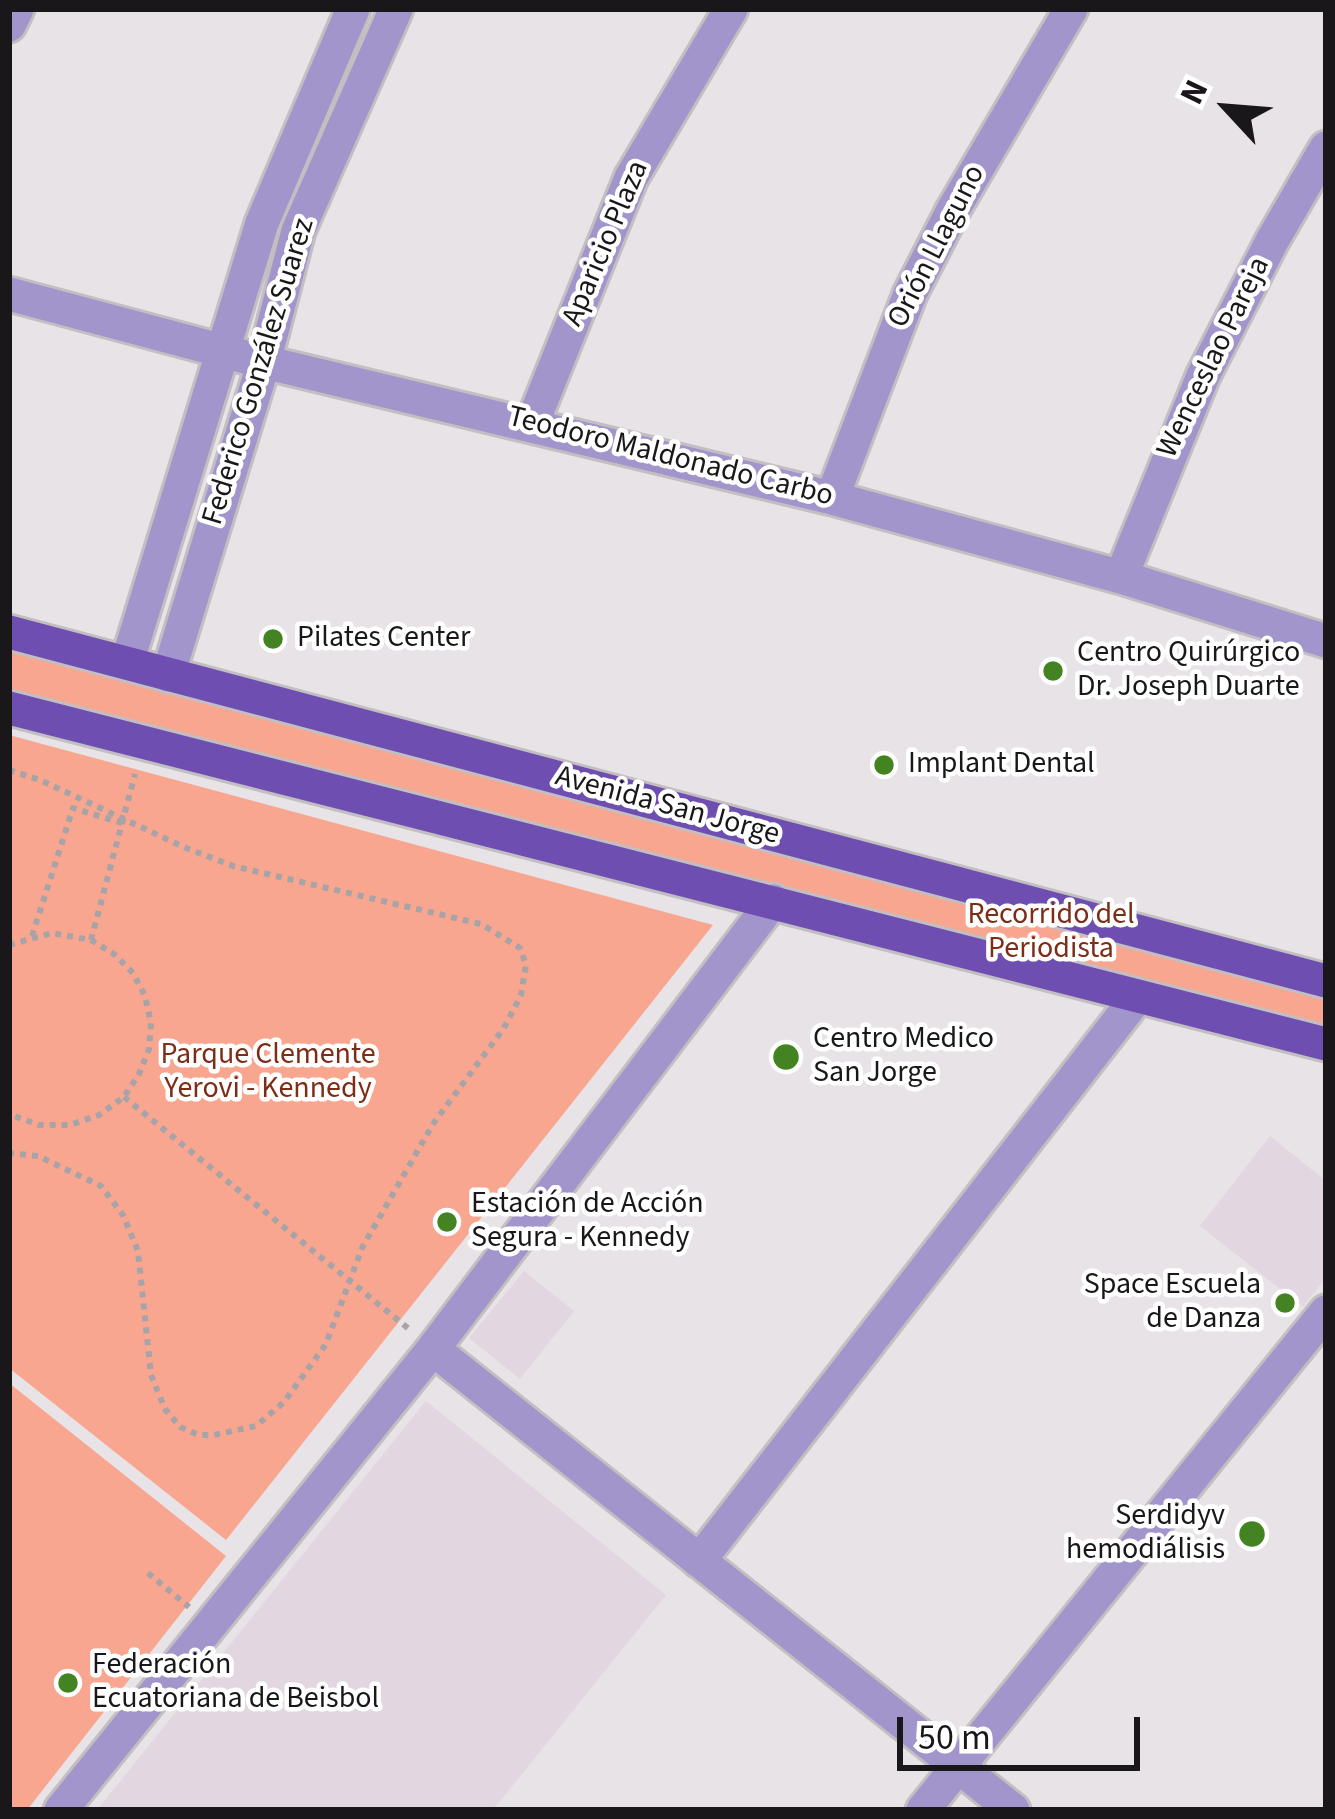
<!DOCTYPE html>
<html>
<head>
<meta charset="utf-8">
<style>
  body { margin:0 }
  #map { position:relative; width:1335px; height:1819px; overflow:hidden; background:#e8e3e7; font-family:"Source Sans 3",sans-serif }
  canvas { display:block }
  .frame { position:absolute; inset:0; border:12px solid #191719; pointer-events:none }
  .north { position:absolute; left:1167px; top:48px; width:120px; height:120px; -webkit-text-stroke:9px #fff; paint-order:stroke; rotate:296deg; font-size:33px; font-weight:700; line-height:48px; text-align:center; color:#191719 }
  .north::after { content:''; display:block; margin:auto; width:42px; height:54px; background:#191719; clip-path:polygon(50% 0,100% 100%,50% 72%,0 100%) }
  .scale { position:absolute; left:897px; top:1717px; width:243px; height:54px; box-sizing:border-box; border:6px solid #191719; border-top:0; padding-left:15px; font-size:36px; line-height:42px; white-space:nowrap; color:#191719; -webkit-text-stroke:9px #fff; paint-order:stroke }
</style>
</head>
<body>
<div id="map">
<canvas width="1335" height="1819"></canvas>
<div class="frame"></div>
<div class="north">N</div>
<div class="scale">50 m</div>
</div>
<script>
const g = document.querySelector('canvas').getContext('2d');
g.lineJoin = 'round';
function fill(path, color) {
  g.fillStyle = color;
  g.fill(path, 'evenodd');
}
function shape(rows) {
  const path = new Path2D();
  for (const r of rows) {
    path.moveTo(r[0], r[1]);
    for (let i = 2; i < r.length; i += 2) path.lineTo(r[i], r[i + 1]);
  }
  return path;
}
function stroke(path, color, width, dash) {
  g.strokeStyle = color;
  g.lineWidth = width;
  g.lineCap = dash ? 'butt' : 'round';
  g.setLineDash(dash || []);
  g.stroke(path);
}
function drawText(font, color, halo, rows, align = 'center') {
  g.font = font + ' "Source Sans 3",sans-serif';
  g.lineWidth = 9;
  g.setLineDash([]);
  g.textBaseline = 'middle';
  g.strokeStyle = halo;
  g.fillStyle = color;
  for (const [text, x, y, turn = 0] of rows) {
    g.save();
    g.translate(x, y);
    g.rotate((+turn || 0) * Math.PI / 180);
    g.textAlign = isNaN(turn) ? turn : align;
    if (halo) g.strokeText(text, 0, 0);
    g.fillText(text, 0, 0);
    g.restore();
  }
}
const built = shape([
  [1270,1136,1326,1181,1326,1277,1303,1307,1200,1226],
  [524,1271,574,1311,520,1379,469,1338],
  [426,1401,666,1595,493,1810,97,1810]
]);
const green = shape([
  [9,632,1326,981,1326,1044,9,708],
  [9,735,713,925,226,1540,9,1368],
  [9,1383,226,1556,27,1810,9,1810]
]);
const path = shape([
  [9,770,40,780,186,848,233,866,481,924,520,948,526,965,521,995,504,1028,433,1124,362,1248,326,1344,284,1402,256,1426,214,1435,199,1435,180,1427,165,1409,151,1375,138,1251,123,1215,101,1186,38,1156,9,1153],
  [32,936,73,808,122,823],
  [91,940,135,774],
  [9,945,52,933,91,940,114,954,133,973,145,996,151,1023,149,1049,139,1074,124,1097,99,1115,70,1125,39,1125,9,1114],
  [124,1097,409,1329],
  [148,1573,189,1607]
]);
const minor = shape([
  [9,25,17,9],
  [9,294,264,362,832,498,1121,577,1326,641],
  [532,424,631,178,731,9],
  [832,498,910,294,953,210,1071,9],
  [1121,577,1203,376,1272,241,1326,148],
  [127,663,262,223,353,9],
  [168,675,264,362,298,231,396,9],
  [433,1349,1013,1810],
  [699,1561,1138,996],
  [61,1810,433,1349,773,901],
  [923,1810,1326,1312]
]);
const primary = shape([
  [9,632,1326,981],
  [9,708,1326,1044]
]);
const markers = [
  [273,639,12,"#448322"],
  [1053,671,12,"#448322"],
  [884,765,12,"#448322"],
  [786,1057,15,"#448322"],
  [447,1222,12,"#448322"],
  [1285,1303,12,"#448322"],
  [1252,1534,15,"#448322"],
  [68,1683,12,"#448322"]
];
const streetNames = [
  ["Aparicio Plaza",607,244,-67],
  ["Orión Llaguno",938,247,-63],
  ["Wenceslao Pareja",1215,358,-64],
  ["Federico González Suarez",260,372,-73],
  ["Teodoro Maldonado Carbo",670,458,14],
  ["Avenida San Jorge",667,807,15]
];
const poiNames = [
  ["Pilates Center",297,639],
  ["Centro Quirúrgico",1077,654],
  ["Dr. Joseph Duarte",1077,688],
  ["Implant Dental",908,765],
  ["Centro Medico",813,1040],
  ["San Jorge",813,1074],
  ["Estación de Acción",471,1205],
  ["Segura - Kennedy",471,1239],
  ["Space Escuela",1261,1286,"right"],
  ["de Danza",1261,1320,"right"],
  ["Serdidyv",1225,1517,"right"],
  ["hemodiálisis",1225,1551,"right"],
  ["Federación",92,1666],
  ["Ecuatoriana de Beisbol",92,1700]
];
const parkNames = [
  ["Recorrido del",1051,916],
  ["Periodista",1051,950],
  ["Parque Clemente",268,1056],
  ["Yerovi - Kennedy",268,1090]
];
fill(built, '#e2d6e1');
fill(green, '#f9a690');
stroke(minor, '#c3bec2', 39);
stroke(primary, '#c3bec2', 39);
stroke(path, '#a7a3a6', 6, [6, 6]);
stroke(minor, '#a295cc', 33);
stroke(primary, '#6e4fb1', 33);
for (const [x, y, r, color] of markers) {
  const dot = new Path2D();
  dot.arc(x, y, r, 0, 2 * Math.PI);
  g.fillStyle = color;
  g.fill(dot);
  stroke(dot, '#fff', 4.5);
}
drawText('30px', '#191719', '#fff', streetNames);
drawText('30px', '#191719', '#fff', poiNames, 'left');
drawText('30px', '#7d2c16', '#fff', parkNames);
</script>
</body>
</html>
